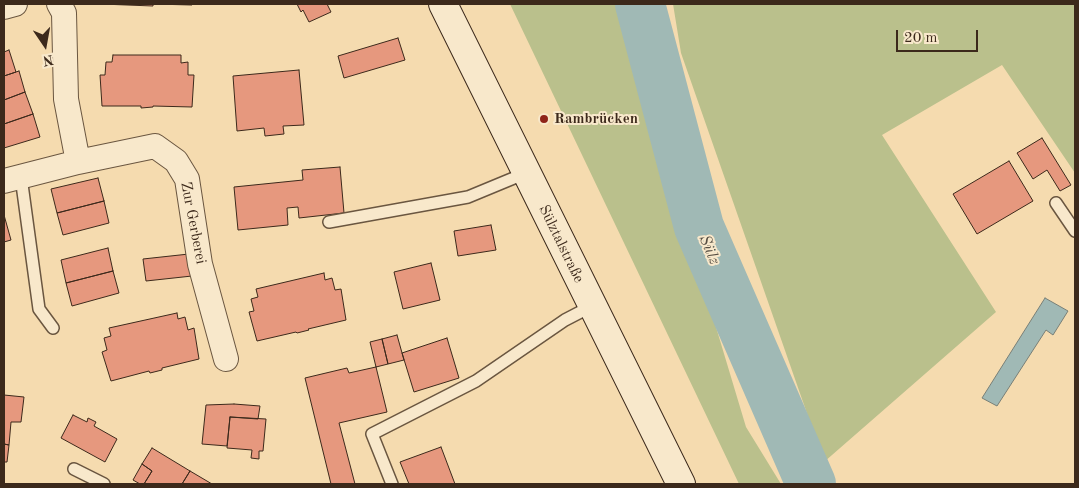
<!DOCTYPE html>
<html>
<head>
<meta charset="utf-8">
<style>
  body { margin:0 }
  #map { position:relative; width:1079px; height:488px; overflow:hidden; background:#f5dbaf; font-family:"Old Standard TT",serif }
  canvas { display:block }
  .frame { position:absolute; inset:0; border:5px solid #3c291b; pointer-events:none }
  .north { position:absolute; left:20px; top:20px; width:50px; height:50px; -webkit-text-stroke:4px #f8e8cb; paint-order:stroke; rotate:168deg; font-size:14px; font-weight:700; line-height:20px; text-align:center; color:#3c291b }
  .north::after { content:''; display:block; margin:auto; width:18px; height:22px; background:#3c291b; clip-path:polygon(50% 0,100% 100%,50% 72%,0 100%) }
  .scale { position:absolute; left:896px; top:30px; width:82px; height:22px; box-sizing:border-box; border:2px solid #3c291b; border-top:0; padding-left:6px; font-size:15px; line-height:18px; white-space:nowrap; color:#3c291b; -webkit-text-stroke:4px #f8e8cb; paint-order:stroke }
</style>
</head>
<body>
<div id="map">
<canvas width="1079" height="488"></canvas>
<div class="frame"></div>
<div class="north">N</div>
<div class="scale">20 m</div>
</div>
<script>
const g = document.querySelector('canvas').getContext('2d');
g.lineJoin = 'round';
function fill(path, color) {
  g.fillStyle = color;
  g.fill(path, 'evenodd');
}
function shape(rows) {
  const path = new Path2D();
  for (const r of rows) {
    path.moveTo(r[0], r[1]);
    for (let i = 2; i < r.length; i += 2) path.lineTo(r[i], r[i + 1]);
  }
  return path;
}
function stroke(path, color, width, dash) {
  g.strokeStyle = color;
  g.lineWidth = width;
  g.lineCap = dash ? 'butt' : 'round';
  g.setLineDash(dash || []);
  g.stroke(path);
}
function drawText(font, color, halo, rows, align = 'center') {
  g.font = font + ' "Old Standard TT",serif';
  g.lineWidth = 4;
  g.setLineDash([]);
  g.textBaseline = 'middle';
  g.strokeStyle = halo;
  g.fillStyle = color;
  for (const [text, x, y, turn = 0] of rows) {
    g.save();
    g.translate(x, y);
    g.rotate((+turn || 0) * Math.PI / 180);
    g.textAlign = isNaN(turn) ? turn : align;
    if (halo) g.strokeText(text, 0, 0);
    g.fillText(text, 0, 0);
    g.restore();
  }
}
const green = shape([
  [510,4,625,4,643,84,746,427,781,484,739,484],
  [673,4,1075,4,1075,173,1002,65,882,135,996,312,824,462,681,53]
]);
const water = shape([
  [1045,298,1068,311,1053,335,1046,330,997,406,982,398,1045,298]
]);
const river = shape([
  [640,4,699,227,811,484]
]);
const building = shape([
  [101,4,192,4,192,5,153,4,153,6,101,4],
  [297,4,327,4,331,12,309,22,303,10,301,12,297,4],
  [398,38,405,60,344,78,338,56,398,38],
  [9,50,16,72,4,76,4,52,9,50],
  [113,55,181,55,181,63,188,62,188,75,194,75,192,107,153,106,153,107,141,108,141,106,102,106,100,75,105,75,106,62,112,62,113,55],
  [299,70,304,125,283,126,284,134,265,136,264,128,237,131,233,76,299,70],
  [19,71,25,92,4,100,4,76,19,71],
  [25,92,33,114,4,124,4,100,25,92],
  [33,114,40,137,4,148,4,124,33,114],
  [1042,138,1071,185,1060,191,1047,170,1033,179,1017,153,1042,138],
  [1009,161,1033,201,977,234,953,194,1009,161],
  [340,167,344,213,299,218,298,207,287,208,288,225,238,230,234,187,303,180,302,170,340,167],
  [98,178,104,201,57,213,51,189,98,178],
  [104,201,109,223,63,235,57,213,104,201],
  [4,215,11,240,4,242,4,215],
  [491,225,496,250,458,256,454,231,491,225],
  [108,248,113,271,66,283,61,260,108,248],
  [189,254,192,276,146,281,143,259,189,254],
  [431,263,440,300,403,309,394,272,431,263],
  [113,271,119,293,72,306,66,283,113,271],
  [324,273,325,280,332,278,335,290,341,289,346,320,308,329,309,330,297,333,296,332,257,341,249,312,254,311,251,299,258,297,256,289,324,273],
  [177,313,178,319,185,317,188,330,194,328,199,359,162,368,162,370,150,373,149,371,111,381,102,352,107,350,104,338,111,336,109,328,177,313],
  [397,335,404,360,388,364,382,339,397,335],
  [447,338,459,378,414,392,402,353,447,338],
  [382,339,388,364,376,367,370,342,382,339],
  [376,367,387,412,339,423,355,484,331,484,305,378,347,368,349,373,376,367],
  [4,395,24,397,21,422,11,422,9,445,4,444,4,395],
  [234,404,260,406,258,419,230,417,227,446,202,444,206,405,234,404],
  [73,415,87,422,88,418,96,422,94,426,117,439,105,462,61,438,73,415],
  [230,417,266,419,263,451,259,451,259,459,251,458,252,450,227,448,230,417],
  [4,444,9,445,7,462,4,462,4,444],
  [441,447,455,484,409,484,400,462,441,447],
  [152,448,190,471,182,484,144,484,152,471,142,464,152,448],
  [142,464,152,471,144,484,140,484,133,480,142,464],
  [190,471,212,484,182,484,190,471]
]);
const service = shape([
  [21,177,39,309,53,328],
  [1056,203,1075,231],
  [329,222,468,197,526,173],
  [74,469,104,484],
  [392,484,372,434,476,381,565,320,592,306]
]);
const minor = shape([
  [59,4,64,13,66,99,78,162],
  [4,7,15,4],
  [4,181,78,162,155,146,176,161,187,179,200,264,226,359]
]);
const secondary = shape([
  [443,4,681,484]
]);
const markers = [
  [544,119,5,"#8f2418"]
];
const poiNames = [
  ["Rambrücken",554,119]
];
const streetNames = [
  ["Zur Gerberei",193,223,79],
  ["Sülztalstraße",561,244,64]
];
const waterNames = [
  ["Sülz",709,250,67]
];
fill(green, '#bac08c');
fill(water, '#a0b9b5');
stroke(water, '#787f77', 1);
stroke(river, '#a0b9b5', 50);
fill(building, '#e6987e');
stroke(building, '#3c291b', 1);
stroke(service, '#6a5640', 14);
stroke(minor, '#6a5640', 26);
stroke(secondary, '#3c291b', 30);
stroke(service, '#f8e8cb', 11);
stroke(minor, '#f8e8cb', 24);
stroke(secondary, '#f8e8cb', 28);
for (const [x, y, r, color] of markers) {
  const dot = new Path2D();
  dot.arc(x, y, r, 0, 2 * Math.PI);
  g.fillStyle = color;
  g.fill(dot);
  stroke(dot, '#f8e8cb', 2);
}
drawText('bold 15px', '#3c291b', '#f8e8cb', poiNames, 'left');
drawText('15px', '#3c291b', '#f8e8cb', streetNames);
drawText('italic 16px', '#554d42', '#f8e8cb', waterNames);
</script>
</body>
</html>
